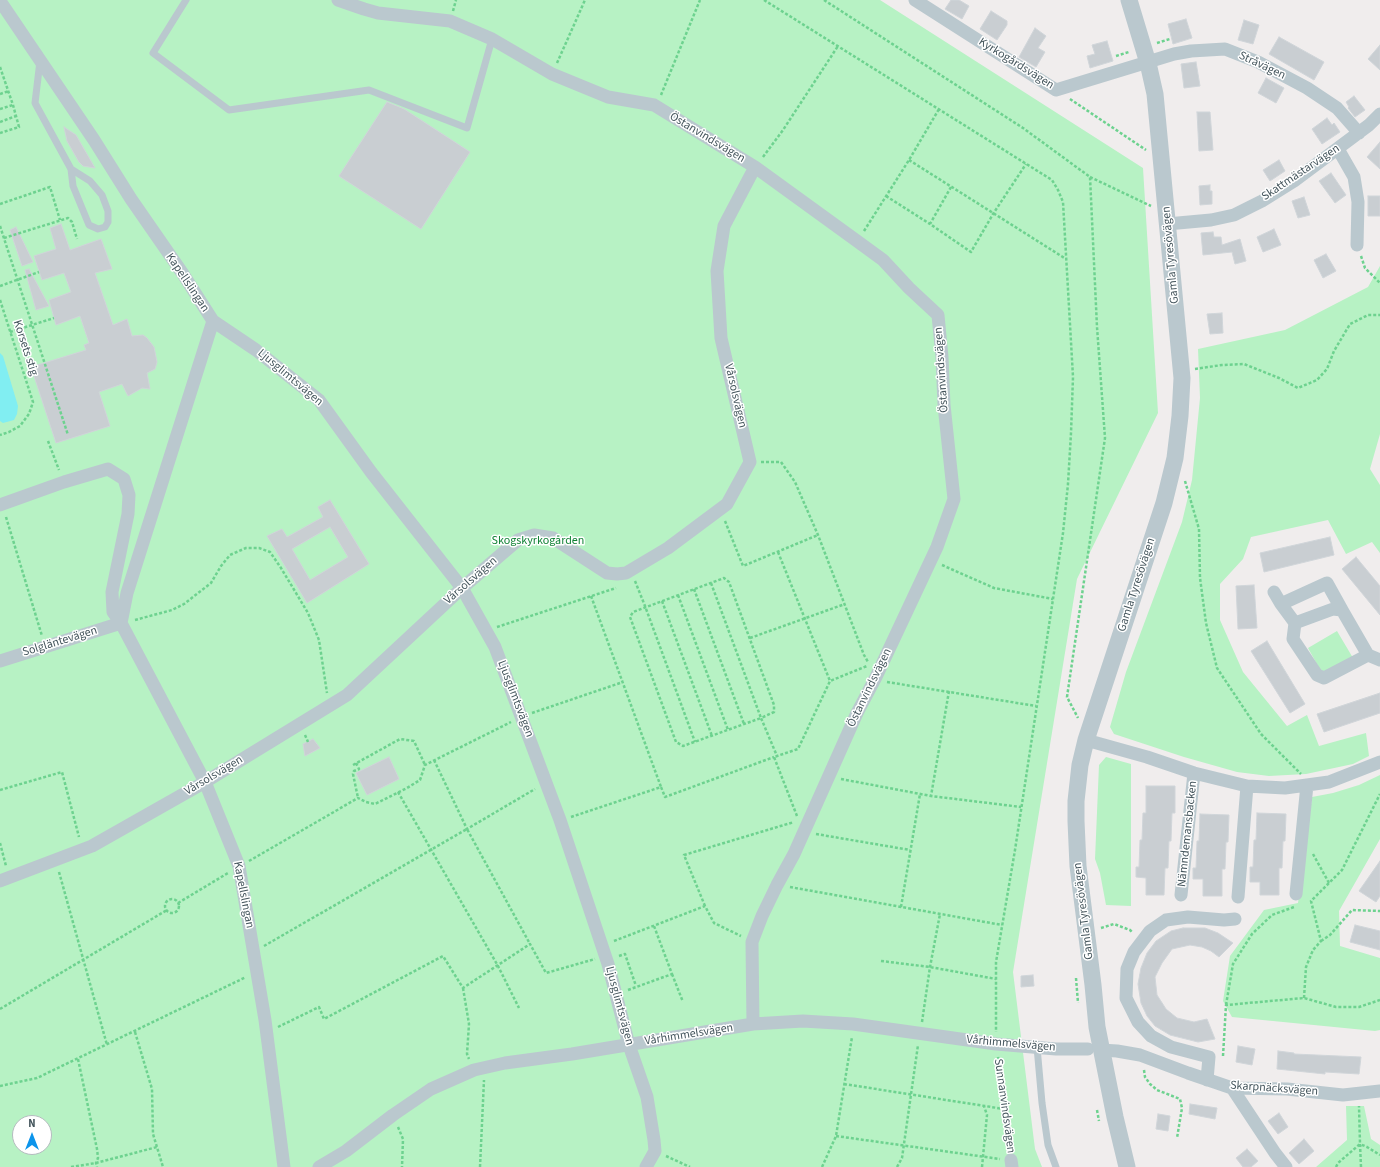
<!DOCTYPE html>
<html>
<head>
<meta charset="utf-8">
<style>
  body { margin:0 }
  #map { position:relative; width:1380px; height:1167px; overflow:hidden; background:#f0eded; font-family:"Source Sans 3",sans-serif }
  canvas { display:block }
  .north { position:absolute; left:12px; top:1115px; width:40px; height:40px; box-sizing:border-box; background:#fff; border:1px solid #b4bbbe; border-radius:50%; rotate:0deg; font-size:11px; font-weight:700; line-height:16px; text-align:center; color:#44555c }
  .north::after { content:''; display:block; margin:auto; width:14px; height:18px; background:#0c94eb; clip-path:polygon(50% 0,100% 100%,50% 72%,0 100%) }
</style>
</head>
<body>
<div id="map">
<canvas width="1380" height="1167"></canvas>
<div class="north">N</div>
</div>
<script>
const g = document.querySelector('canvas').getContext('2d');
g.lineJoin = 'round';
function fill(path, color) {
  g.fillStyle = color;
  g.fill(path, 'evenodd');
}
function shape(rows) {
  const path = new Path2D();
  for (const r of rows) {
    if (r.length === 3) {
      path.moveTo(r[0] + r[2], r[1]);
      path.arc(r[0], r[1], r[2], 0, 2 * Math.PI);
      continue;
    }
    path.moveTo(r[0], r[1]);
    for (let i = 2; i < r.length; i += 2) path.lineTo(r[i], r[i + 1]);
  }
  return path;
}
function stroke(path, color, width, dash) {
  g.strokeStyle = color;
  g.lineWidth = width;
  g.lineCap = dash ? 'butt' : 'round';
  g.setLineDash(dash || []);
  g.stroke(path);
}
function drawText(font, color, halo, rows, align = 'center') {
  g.font = font + ' "Source Sans 3",sans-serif';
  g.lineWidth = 3;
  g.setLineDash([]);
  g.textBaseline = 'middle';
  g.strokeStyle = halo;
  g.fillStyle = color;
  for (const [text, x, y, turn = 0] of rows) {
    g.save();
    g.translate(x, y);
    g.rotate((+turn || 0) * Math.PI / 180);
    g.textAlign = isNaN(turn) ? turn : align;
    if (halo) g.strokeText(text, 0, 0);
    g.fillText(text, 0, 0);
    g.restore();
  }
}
const green = shape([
  [0,0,880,0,1143,168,1158,413,1077,579,1013,972,1035,1149,1042,1167,0,1167],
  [20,1123,44,1123,44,1147,20,1147],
  [1380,266,1380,434,1370,469,1380,485,1380,553,1372,542,1346,554,1328,520,1251,537,1243,559,1220,584,1220,620,1243,672,1287,726,1307,715,1319,746,1366,733,1369,756,1353,764,1306,774,1269,776,1237,772,1184,757,1114,734,1110,727,1126,672,1182,522,1192,480,1200,398,1198,349,1285,330,1368,287],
  [1337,631,1353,658,1323,675,1308,648],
  [1106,757,1131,764,1131,906,1106,905,1100,873,1095,859,1099,765],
  [1380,775,1380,839,1339,911,1340,946,1380,958,1380,1030,1375,1031,1232,1017,1223,1001,1230,956,1264,910,1298,903,1312,797,1333,793,1359,785],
  [1346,1106,1364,1106,1371,1139,1380,1145,1380,1167,1316,1167,1347,1140]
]);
const water = shape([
  [0,353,3,356,18,406,17,414,14,420,3,423,0,421]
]);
const building = shape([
  [951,0,959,0,969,6,962,19,945,9,951,0],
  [991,11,1007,21,1007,25,997,40,980,29,991,11],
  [1186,19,1192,38,1173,44,1168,24,1186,19],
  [1244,20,1259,25,1253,44,1238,40,1244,20],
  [1035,28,1046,36,1038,48,1045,52,1036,67,1019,57,1035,28],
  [1279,37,1324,62,1314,80,1269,54,1279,37],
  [1107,41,1113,61,1090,68,1087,56,1095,54,1092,45,1107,41],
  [1380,45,1380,70,1368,59,1380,45],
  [1196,62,1200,86,1184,88,1181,64,1196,62],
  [1266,78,1284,88,1276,103,1258,93,1266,78],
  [1354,96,1365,110,1355,117,1348,108,1349,107,1346,102,1354,96],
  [387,102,404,109,470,152,421,229,339,176,387,102],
  [1197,112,1210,112,1213,150,1199,151,1197,112],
  [1327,118,1332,125,1334,123,1340,132,1322,144,1312,129,1327,118],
  [64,127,76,135,95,168,83,166,79,162,67,141,64,127],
  [1380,142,1380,169,1367,157,1380,142],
  [1279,160,1285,171,1270,181,1263,170,1279,160],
  [1331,173,1346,195,1335,203,1319,181,1331,173],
  [1210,185,1210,191,1212,191,1212,204,1200,205,1199,186,1210,185],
  [1368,196,1380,196,1380,216,1368,216,1368,196],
  [1304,197,1310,215,1298,218,1292,201,1304,197],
  [61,224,70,250,101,239,112,269,95,273,113,325,127,319,132,336,143,335,147,338,154,347,157,362,155,369,147,373,150,389,142,388,128,396,122,384,99,392,110,426,56,443,31,367,86,350,84,345,89,343,80,316,56,325,49,300,71,292,64,273,42,280,34,256,56,249,50,228,61,224],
  [16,227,33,262,22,266,10,230,16,227],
  [1274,229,1281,245,1263,252,1257,237,1274,229],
  [1213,232,1214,237,1221,237,1222,245,1240,239,1246,261,1235,264,1232,252,1203,255,1201,233,1213,232],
  [1326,254,1336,271,1323,278,1314,260,1326,254],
  [29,269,49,306,36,310,25,270,29,269],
  [1222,313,1223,333,1210,334,1207,314,1222,313],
  [330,500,369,564,307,603,267,536,282,529,287,537,323,517,318,507,330,500],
  [330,527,348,557,310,580,292,549,330,527],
  [1330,537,1334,555,1264,572,1260,553,1330,537],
  [1356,557,1380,586,1380,615,1342,569,1356,557],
  [1254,585,1257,628,1238,629,1236,586,1254,585],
  [1267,641,1305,704,1290,713,1251,651,1267,641],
  [1380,693,1380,713,1324,732,1317,714,1380,693],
  [313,739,320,748,305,756,303,744,313,739],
  [389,757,399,779,367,795,356,773,389,757],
  [1146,786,1175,786,1175,813,1172,813,1171,841,1169,841,1168,868,1165,868,1164,895,1146,895,1146,878,1136,877,1136,867,1139,867,1140,840,1142,840,1143,813,1146,813,1146,786],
  [1257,813,1286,814,1285,841,1283,841,1282,868,1279,868,1279,895,1260,895,1260,882,1250,882,1250,867,1253,867,1254,840,1256,840,1257,813],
  [1200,814,1229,815,1228,842,1226,842,1225,869,1222,869,1222,896,1203,896,1203,879,1193,879,1193,868,1196,868,1197,841,1199,841,1200,814],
  [1380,861,1380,896,1376,902,1359,891,1380,861],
  [1355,925,1380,931,1380,950,1350,942,1355,925],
  [1183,928,1205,928,1218,933,1233,943,1219,957,1211,951,1202,947,1190,945,1172,949,1162,963,1155,977,1157,995,1166,1009,1177,1018,1194,1022,1207,1019,1215,1039,1198,1042,1170,1035,1155,1026,1147,1016,1141,1003,1138,984,1141,968,1147,953,1156,941,1171,931,1183,928],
  [1033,975,1034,986,1021,987,1021,976,1033,975],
  [1238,1046,1255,1049,1252,1065,1236,1062,1238,1046],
  [1278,1051,1294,1053,1294,1054,1361,1057,1359,1074,1325,1072,1325,1074,1277,1069,1278,1051],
  [1190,1104,1217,1108,1215,1119,1189,1114,1190,1104],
  [1279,1113,1288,1127,1278,1134,1268,1121,1279,1113],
  [1158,1114,1170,1116,1168,1131,1156,1129,1158,1114],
  [1304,1139,1314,1151,1299,1164,1289,1153,1304,1139],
  [1247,1149,1258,1161,1251,1167,1243,1167,1236,1158,1247,1149]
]);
const path = shape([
  [764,0,1052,180,1058,190,1063,202,1073,377,1071,433,1068,484,1063,533,1015,850,996,962,996,1032],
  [824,0,1023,128,1090,177,1097,327,1105,438,1067,697,1078,718],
  [453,11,456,0],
  [1157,43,1170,39],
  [1116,56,1129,52],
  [557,63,585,0],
  [0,67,13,105,19,127,0,133],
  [0,94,9,91],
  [661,95,700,0],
  [1070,99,1146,150],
  [0,109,13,105],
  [0,122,16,116],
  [763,157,783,130,838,46],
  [909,160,1066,259],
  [1090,177,1151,206],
  [951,187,930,224,971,252,993,214,1026,164],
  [886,196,930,224],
  [0,204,50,187,60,220],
  [0,226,68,435],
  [864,231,909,160,939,109],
  [4,238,68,218,72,222,77,239],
  [1361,256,1365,268,1380,283],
  [0,286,39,272],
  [0,300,33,402,29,414,20,426,9,432,0,435],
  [10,332,54,318],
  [1195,369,1222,365,1244,364,1279,378,1298,388,1317,380,1327,369,1334,351,1350,324,1368,315,1380,315],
  [48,441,59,470],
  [761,462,781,462,795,482,818,535,864,655,868,662],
  [1185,481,1199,529,1200,578,1206,623,1217,668,1261,734,1301,774],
  [6,517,42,636],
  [725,521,743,566,818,535],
  [778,552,830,681],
  [942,565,994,588,1053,599],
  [635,581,645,606,695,742],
  [711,583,761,718,683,746,676,742,630,617,633,612,724,578,729,582,774,705,774,712,761,718,777,756],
  [694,589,744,724],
  [678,595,728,730],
  [591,596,661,787],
  [662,601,712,736],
  [135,620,172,610,184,604,211,583,221,566,230,555,246,548,259,548,270,552,281,568,308,613,319,640,327,693],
  [497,627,616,588],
  [750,638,845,604],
  [887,682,1036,706],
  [949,691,931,796,1021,807],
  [532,713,623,682],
  [305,735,308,742],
  [434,760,467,829,535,789],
  [356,763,359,769,354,771,353,774,358,798],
  [353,765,400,739,414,741,425,765],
  [841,779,931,796],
  [0,790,62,772,79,837],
  [398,792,498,966,519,1008],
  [797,816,774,757,798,749,830,681,867,666],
  [571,817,661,787,665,797,774,757],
  [816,834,910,850],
  [0,843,6,866],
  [1313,854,1329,883],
  [249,861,358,798,366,802,375,804,407,788,420,780,425,765,511,722],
  [59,872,107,1045],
  [790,887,1002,925],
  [172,906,7],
  [178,903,228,873],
  [705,906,684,855,794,822],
  [901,907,920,794],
  [1101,928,1114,924,1130,930,1133,933],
  [614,941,705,906,714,923,741,936],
  [1321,941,1330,935,1352,910,1380,911],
  [264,946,467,829,530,944],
  [619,956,625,954,636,986],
  [881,961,930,967,996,979],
  [672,974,683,1002],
  [1076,978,1078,1003],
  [463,988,469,1024,467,1054,469,1059],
  [628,990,672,974,654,926],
  [1304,998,1306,967,1313,950,1321,941,1311,901,1342,870,1380,794],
  [1226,1005,1233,964,1252,934,1272,915,1294,907],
  [0,1009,167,910],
  [922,1022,930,967,940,914],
  [278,1027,319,1007,324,1019,443,956,463,988,530,944,546,973,595,959],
  [135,1032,152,1089,153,1134,163,1167],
  [1223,1056,1226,1005,1304,998,1336,1007,1359,1007,1380,1000],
  [998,1057,1010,1149],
  [78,1059,97,1149,98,1158,96,1163,97,1167],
  [1144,1070,1145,1077,1150,1084,1157,1090,1180,1099,1182,1108,1177,1138],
  [844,1084,1004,1109],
  [0,1086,37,1078,246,977],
  [1097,1110,1099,1121],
  [398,1127,403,1139,402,1167],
  [836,1136,1000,1159],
  [666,1156,690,1167],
  [71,1167,96,1163,157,1147],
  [480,1167,484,1080],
  [822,1167,836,1136,852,1037],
  [897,1167,902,1158,918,1045],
  [982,1167,987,1115,984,1106],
  [1336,1167,1338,1163,1360,1144,1359,1106],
  [1361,1167,1360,1144,1367,1147,1380,1155]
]);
const service = shape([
  [186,0,153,53,229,110,369,90,467,128,492,39],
  [40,61,35,103,71,169,90,181,102,195,108,211,108,222,105,227,98,229,89,225,73,186,71,169],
  [1037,1047,1042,1103,1048,1145,1056,1167]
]);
const minor = shape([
  [338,0,364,9,378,13,450,21,492,39,552,74,608,97,654,105,755,167,857,241,883,260,909,288,938,315,942,357,944,405,954,499,937,547,876,677,857,713,794,854,777,885,762,916,752,942,753,1024],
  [915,0,1056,90,1174,54,1191,51,1225,49,1258,62,1307,88,1337,108,1359,133],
  [0,1,94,140,131,199,183,274,213,321,127,593,121,623,205,782,239,866,265,1020,284,1167],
  [1338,149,1354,177,1358,202,1357,245],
  [1167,224,1211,220,1234,215,1262,201,1294,181,1369,125,1380,114],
  [213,321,256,350,319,400,371,472,462,588,495,647,560,820,608,964,629,1045,647,1097,654,1140,655,1151,646,1167],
  [0,505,64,482,108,469,124,479,129,495,128,514,112,592,113,612,121,623,0,661],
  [1274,592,1281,604],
  [1295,623,1281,604,1327,583,1342,610],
  [1368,655,1324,678,1317,675,1293,639,1295,623,1333,609,1342,610,1368,655,1380,660],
  [1086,740,1147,757,1194,773,1247,786,1285,788,1329,782,1380,762],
  [0,881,92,846,205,782,347,695,462,588,518,540,534,535,553,538,607,573,617,574,626,573,668,548,727,504,750,462,721,338,717,271,724,226,755,167],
  [1296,894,1307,785],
  [1181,895,1194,773],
  [1238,897,1247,786],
  [1101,1050,1117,1051,1140,1055,1188,1073,1232,1088,1287,1089,1343,1095,1380,1091],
  [1207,1080,1209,1057,1171,1047,1151,1036,1138,1022,1126,998,1127,969,1134,952,1150,931,1166,920,1188,917,1224,920,1235,919],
  [1232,1088,1275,1153,1286,1167],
  [1011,1160,1012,1167],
  [319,1167,346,1151,393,1115,431,1089,474,1070,505,1063,572,1054,753,1024,803,1021,853,1024,996,1044,1056,1049,1088,1049]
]);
const tertiary = shape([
  [1127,1167,1115,1117,1097,1027,1093,985,1078,866,1076,821,1076,801,1080,765,1086,740,1164,503,1175,458,1180,416,1182,378,1155,94,1148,63,1129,0]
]);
const streetNames = [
  ["Kyrkogårdsvägen",1016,64,32],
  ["Stråvägen",1262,66,25],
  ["Östanvindsvägen",707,138,31],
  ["Skattmästarvägen",1301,173,-34],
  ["Gamla Tyresövägen",1171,255,-95],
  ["Kapellslingan",187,283,56],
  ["Korsets stig",25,348,72],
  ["Östanvindsvägen",942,370,-94],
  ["Ljusglimtsvägen",290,378,40],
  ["Vårsolsvägen",735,396,77],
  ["Vårsolsvägen",471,581,-41],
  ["Gamla Tyresövägen",1137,585,-72],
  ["Solgläntevägen",60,642,-17],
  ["Östanvindsvägen",870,688,-64],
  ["Ljusglimtsvägen",515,699,69],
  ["Vårsolsvägen",214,776,-31],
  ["Nämndemansbacken",1188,834,-84],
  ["Kapellslingan",243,895,79],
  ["Gamla Tyresövägen",1084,911,-97],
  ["Ljusglimtsvägen",619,1006,75],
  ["Vårhimmelsvägen",689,1035,-9],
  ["Vårhimmelsvägen",1011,1044,5],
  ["Skarpnäcksvägen",1274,1089,4],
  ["Sunnanvindsvägen",1004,1106,82]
];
const parkNames = [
  ["Skogskyrkogården",538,541]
];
fill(green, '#b7f2c4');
fill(water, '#81eef2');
fill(building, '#c9ced2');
stroke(building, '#d0d5d9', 1);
stroke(path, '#6dd28f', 2.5, [3, 2]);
stroke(service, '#bac8ce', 7);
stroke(minor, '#bac8ce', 13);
stroke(tertiary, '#bac8ce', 17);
drawText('12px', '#44555c', '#fff', streetNames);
drawText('12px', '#108235', '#fff', parkNames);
</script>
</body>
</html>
